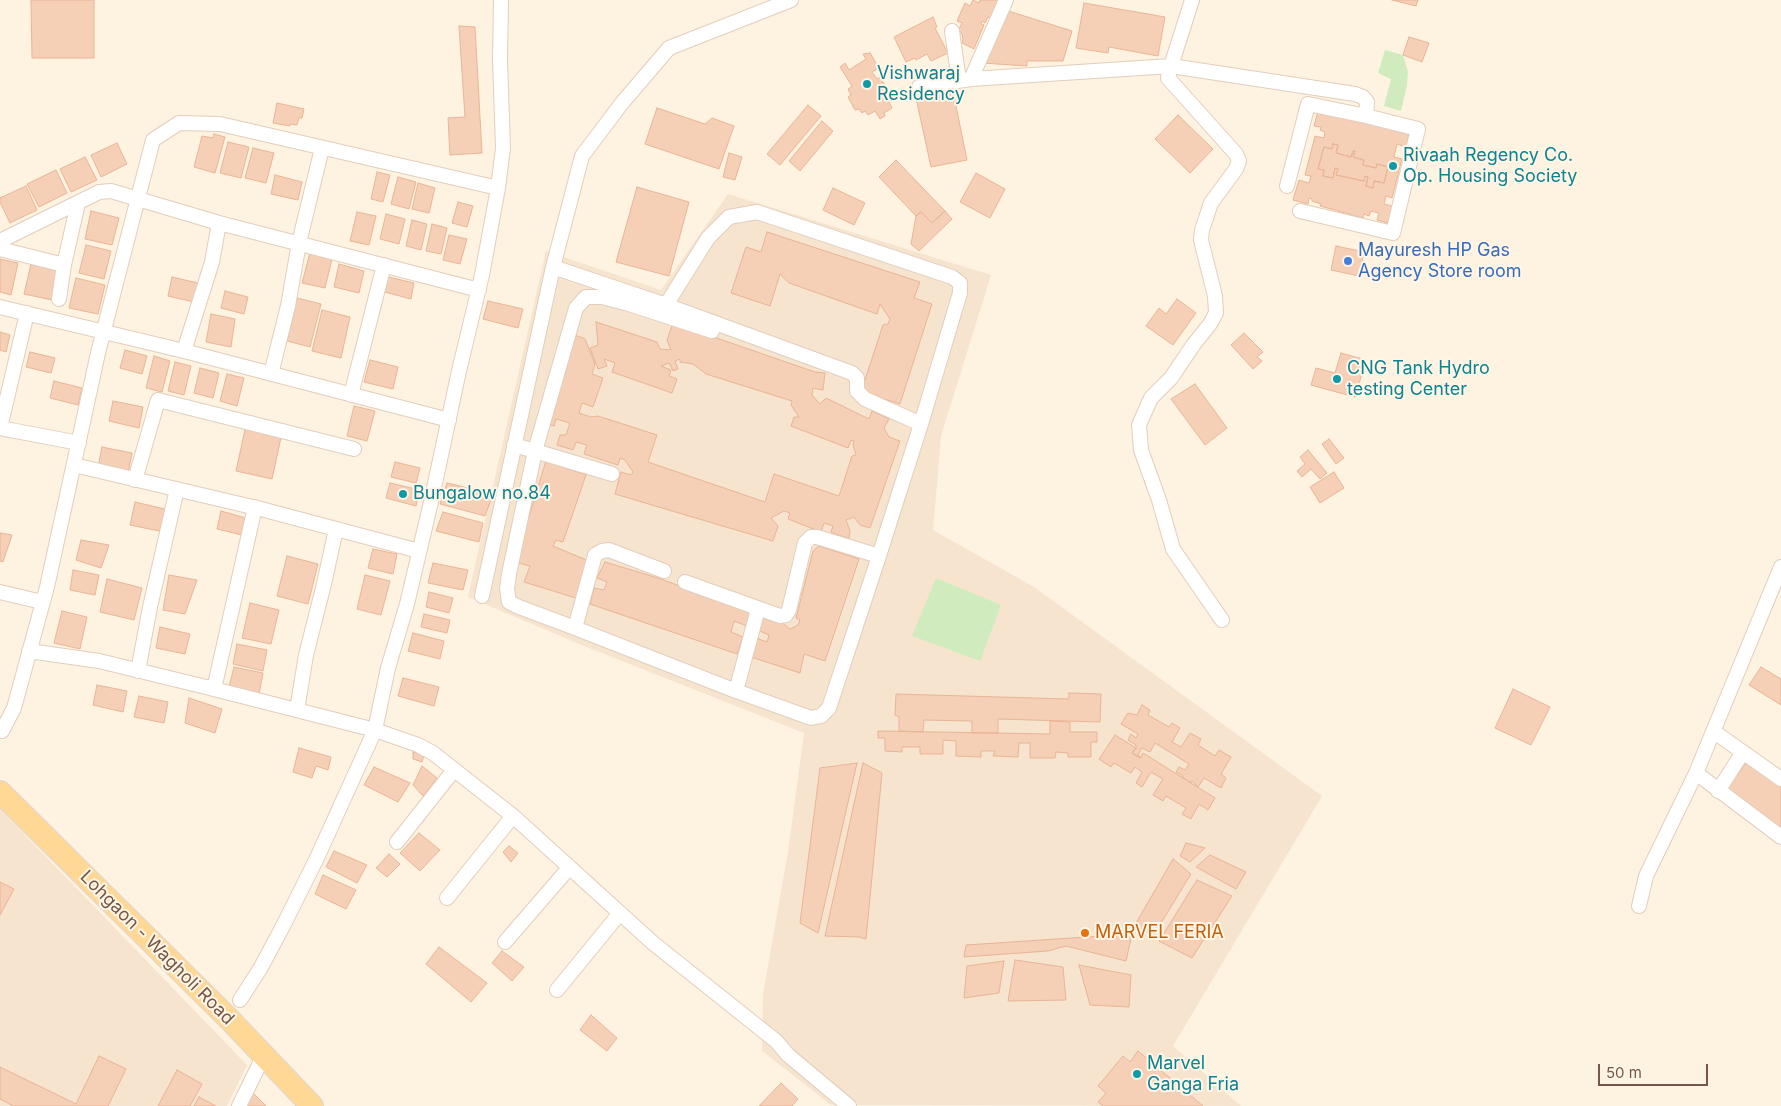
<!DOCTYPE html>
<html>
<head>
<meta charset="utf-8">
<style>
  body { margin:0 }
  #map { position:relative; width:1781px; height:1106px; overflow:hidden; background:#fef2e0; font-family:Inter,sans-serif }
  canvas { display:block }
  .scale { position:absolute; left:1598px; top:1064px; width:110px; height:22px; box-sizing:border-box; border:2px solid #765746; border-top:0; padding-left:6px; font-size:15px; line-height:18px; white-space:nowrap; color:#765746; -webkit-text-stroke:4px #fff6e8; paint-order:stroke }
</style>
</head>
<body>
<div id="map">
<canvas width="1781" height="1106"></canvas>
<div class="scale">50 m</div>
</div>
<script>
const g = document.querySelector('canvas').getContext('2d');
g.lineJoin = 'round';
function fill(path, color) {
  g.fillStyle = color;
  g.fill(path, 'evenodd');
}
function shape(rows) {
  const path = new Path2D();
  for (const r of rows) {
    path.moveTo(r[0], r[1]);
    for (let i = 2; i < r.length; i += 2) path.lineTo(r[i], r[i + 1]);
  }
  return path;
}
function stroke(path, color, width, dash) {
  g.strokeStyle = color;
  g.lineWidth = width;
  g.lineCap = dash ? 'butt' : 'round';
  g.setLineDash(dash || []);
  g.stroke(path);
}
function drawText(font, color, halo, rows, align = 'center') {
  g.font = font + ' Inter,sans-serif';
  g.lineWidth = 4;
  g.setLineDash([]);
  g.textBaseline = 'middle';
  g.strokeStyle = halo;
  g.fillStyle = color;
  for (const [text, x, y, turn = 0] of rows) {
    g.save();
    g.translate(x, y);
    g.rotate((+turn || 0) * Math.PI / 180);
    g.textAlign = isNaN(turn) ? turn : align;
    if (halo) g.strokeText(text, 0, 0);
    g.fillText(text, 0, 0);
    g.restore();
  }
}
const residential = shape([
  [728,194,991,275,941,436,933,530,1034,587,1322,796,1173,1046,1241,1106,831,1105,762,1051,763,994,788,852,804,733,584,646,468,597,546,251,661,290],
  [0,809,247,1065,227,1106,0,1106]
]);
const green = shape([
  [1385,50,1403,55,1408,72,1407,85,1401,111,1384,106,1391,79,1378,73],
  [936,578,1001,605,980,661,912,636]
]);
const building = shape([
  [31,0,94,0,94,58,32,58,31,0],
  [973,0,979,3,980,0,1000,0,992,18,988,17,985,23,982,21,981,24,984,25,974,49,962,43,963,39,962,34,958,31,962,23,957,21,965,3,970,6,973,0],
  [1392,0,1418,0,1416,6,1392,0],
  [1084,3,1165,17,1158,56,1109,47,1108,53,1076,48,1084,3],
  [1005,10,1072,31,1063,61,1027,61,1027,66,982,63,1005,10],
  [933,17,937,27,935,28,948,53,931,61,927,54,916,60,915,58,906,62,894,37,933,17],
  [459,26,475,27,482,153,450,155,448,118,465,117,459,26],
  [1409,37,1429,43,1422,62,1403,55,1409,37],
  [870,53,879,68,872,72,877,79,880,77,891,96,887,98,892,108,884,113,885,116,880,119,875,111,868,115,865,111,862,113,859,109,855,110,848,97,851,95,848,89,852,86,840,67,845,63,849,70,866,59,863,54,870,53],
  [953,91,967,160,931,167,916,98,953,91],
  [277,103,304,109,302,118,299,118,297,125,290,124,290,126,273,123,277,103],
  [808,105,821,116,780,165,767,154,808,105],
  [657,108,705,124,712,118,734,126,719,169,645,144,657,108],
  [1319,108,1338,117,1343,118,1344,116,1409,134,1406,147,1397,144,1394,157,1402,159,1392,198,1386,196,1384,204,1396,207,1391,224,1377,220,1379,213,1371,211,1369,216,1364,214,1363,218,1320,206,1321,204,1312,201,1312,199,1309,198,1308,204,1293,200,1299,180,1309,183,1311,176,1305,175,1315,136,1324,138,1325,132,1320,130,1321,127,1314,126,1319,108],
  [1333,144,1338,145,1336,153,1351,157,1353,151,1355,151,1353,157,1364,160,1363,165,1376,168,1377,164,1388,167,1384,183,1374,181,1373,188,1366,186,1368,177,1365,176,1364,181,1336,175,1338,169,1335,168,1333,178,1323,176,1324,170,1318,169,1324,147,1332,149,1333,144],
  [1178,115,1213,149,1190,173,1155,139,1178,115],
  [822,121,833,131,800,171,789,161,822,121],
  [214,134,225,137,215,173,194,167,202,136,213,138,214,134],
  [228,142,249,147,241,178,220,173,228,142],
  [117,143,127,164,101,177,91,155,117,143],
  [1333,144,1338,145,1336,153,1351,157,1353,151,1355,151,1353,157,1364,160,1363,165,1376,168,1377,164,1388,167,1384,183,1374,181,1373,188,1366,186,1368,177,1365,176,1364,181,1336,175,1338,169,1335,168,1333,178,1323,176,1324,170,1318,169,1324,147,1332,149,1333,144],
  [253,148,274,153,266,183,245,178,253,148],
  [729,153,742,157,735,180,723,177,729,153],
  [85,157,97,180,71,192,60,169,85,157],
  [896,160,945,211,932,223,921,212,916,216,879,177,896,160],
  [56,170,67,193,39,207,27,184,56,170],
  [377,172,390,175,383,202,371,199,377,172],
  [976,173,1005,189,990,218,960,202,976,173],
  [275,175,302,182,298,200,271,194,275,175],
  [398,177,416,182,409,209,391,204,398,177],
  [418,183,435,188,429,213,412,209,418,183],
  [26,186,37,210,10,223,0,202,0,198,26,186],
  [637,187,689,202,669,276,616,262,637,187],
  [833,188,865,203,854,225,823,210,833,188],
  [458,202,473,206,467,227,452,223,458,202],
  [91,211,119,218,112,245,85,239,91,211],
  [945,211,952,219,919,251,911,244,916,216,921,212,932,223,945,211],
  [357,212,376,216,369,245,350,241,357,212],
  [386,214,405,219,399,244,380,239,386,214],
  [412,220,427,224,421,250,406,246,412,220],
  [432,224,447,228,441,254,426,251,432,224],
  [767,232,920,282,914,298,932,304,900,404,861,392,883,325,888,324,890,319,880,304,877,314,789,283,780,274,770,306,731,293,746,247,761,252,767,232],
  [449,235,467,239,460,264,443,260,449,235],
  [86,245,111,251,104,279,79,273,86,245],
  [1336,246,1364,252,1359,276,1331,270,1336,246],
  [310,253,332,259,325,288,302,283,310,253],
  [0,259,18,263,11,295,0,292,0,259],
  [31,264,59,271,52,300,24,294,31,264],
  [339,264,364,271,359,293,334,287,339,264],
  [384,276,414,283,411,299,381,291,384,276],
  [172,277,198,283,194,302,168,296,172,277],
  [76,278,105,285,98,314,69,308,76,278],
  [225,291,248,297,244,314,221,308,225,291],
  [297,298,321,304,310,347,287,341,297,298],
  [1177,299,1196,313,1173,345,1146,326,1159,308,1166,314,1177,299],
  [488,301,523,309,518,328,483,319,488,301],
  [322,310,350,317,341,358,312,351,322,310],
  [211,314,235,319,231,347,206,342,211,314],
  [596,322,657,342,660,349,671,350,667,340,673,323,815,372,825,373,823,390,813,388,812,395,820,404,826,398,869,419,872,411,889,419,884,428,889,437,900,441,870,528,860,525,854,517,846,520,850,531,849,539,831,532,833,526,824,523,821,532,788,519,790,513,784,511,771,518,778,526,773,541,615,494,621,472,631,475,633,472,625,460,620,458,618,465,584,454,587,445,576,442,573,450,557,445,560,435,566,435,570,423,556,419,554,426,545,423,575,335,585,339,595,364,592,374,603,378,593,407,582,403,579,413,591,417,598,416,657,435,648,462,765,502,774,474,839,496,852,456,856,455,853,445,854,441,851,440,848,448,791,426,794,417,799,417,791,405,792,401,706,374,693,364,680,362,680,359,675,361,678,369,673,371,669,363,661,366,671,370,669,376,677,379,672,393,612,372,615,363,604,359,607,366,598,369,590,348,598,345,596,322],
  [0,332,10,335,6,352,0,350,0,332],
  [1244,333,1263,352,1257,357,1262,361,1253,369,1231,345,1244,333],
  [125,350,147,356,142,374,120,368,125,350],
  [30,352,55,358,51,373,26,367,30,352],
  [1341,353,1366,360,1355,397,1311,385,1316,368,1335,373,1341,353],
  [154,356,170,361,162,392,146,388,154,356],
  [370,360,398,367,393,389,364,382,370,360],
  [175,362,191,366,184,395,168,391,175,362],
  [200,368,219,373,213,398,194,393,200,368],
  [227,374,244,378,237,406,220,401,227,374],
  [54,381,82,388,78,405,50,398,54,381],
  [1195,384,1227,428,1205,445,1171,399,1195,384],
  [113,401,143,407,139,428,109,421,113,401],
  [354,406,375,411,367,441,347,436,354,406],
  [246,425,282,433,272,479,236,471,246,425],
  [1329,439,1344,458,1336,464,1322,444,1329,439],
  [102,447,132,453,128,474,98,467,102,447],
  [1308,450,1327,473,1320,479,1311,469,1302,477,1297,471,1305,464,1300,457,1308,450],
  [546,461,586,475,563,542,556,540,553,546,591,562,579,599,524,582,530,566,515,562,546,461],
  [395,462,420,468,416,483,391,477,395,462],
  [1334,472,1344,488,1320,503,1310,487,1334,472],
  [390,483,420,490,416,506,386,498,390,483],
  [447,483,493,494,485,516,440,504,447,483],
  [135,502,169,510,164,532,130,525,135,502],
  [221,511,246,518,242,535,217,529,221,511],
  [443,512,483,523,479,542,436,531,443,512],
  [0,533,12,535,3,562,0,561,0,533],
  [81,540,109,545,101,568,76,560,81,540],
  [819,546,859,559,825,661,804,654,800,673,751,657,756,638,767,642,769,635,757,630,763,618,781,622,790,629,798,625,800,620,796,618,813,551,819,546],
  [373,549,397,554,393,574,368,568,373,549],
  [287,556,318,564,308,604,277,596,287,556],
  [605,562,658,578,750,612,747,626,734,621,731,632,743,637,737,654,590,604,594,588,604,590,607,582,597,578,605,562],
  [433,563,468,570,463,590,428,583,433,563],
  [73,570,99,575,95,595,70,590,73,570],
  [169,575,197,580,185,614,163,610,169,575],
  [365,575,390,581,381,615,357,609,365,575],
  [107,579,142,588,134,620,100,612,107,579],
  [429,592,453,598,449,613,426,607,429,592],
  [250,603,279,610,271,644,242,638,250,603],
  [62,611,87,617,80,649,54,643,62,611],
  [424,614,450,620,447,633,421,627,424,614],
  [160,627,190,634,185,654,156,648,160,627],
  [413,633,444,641,440,659,408,651,413,633],
  [237,644,267,650,263,671,233,664,237,644],
  [234,667,263,673,259,694,229,687,234,667],
  [1761,667,1781,679,1781,705,1749,685,1761,667],
  [403,678,439,687,434,706,398,696,403,678],
  [97,685,127,691,123,712,93,705,97,685],
  [1513,689,1550,707,1531,745,1495,728,1513,689],
  [1069,693,1101,694,1100,722,998,719,998,733,972,733,972,721,924,720,923,732,899,731,899,717,895,715,896,694,1069,699,1069,693],
  [139,696,168,702,164,723,134,717,139,696],
  [189,698,222,709,215,733,185,723,189,698],
  [1142,705,1150,710,1148,715,1169,727,1172,723,1180,728,1172,742,1181,747,1190,733,1201,739,1198,745,1215,756,1219,750,1231,757,1221,774,1226,778,1221,788,1204,778,1198,787,1192,781,1191,783,1182,777,1183,776,1176,772,1179,767,1185,770,1189,764,1155,743,1150,752,1142,748,1138,755,1141,757,1140,758,1132,753,1136,748,1136,745,1128,740,1131,734,1136,738,1138,734,1121,724,1128,713,1137,715,1142,705],
  [1050,721,1070,722,1070,732,1097,732,1097,742,1091,742,1091,757,1068,757,1068,753,1056,752,1055,758,1030,758,1030,743,1019,743,1018,757,993,756,995,751,981,751,981,757,956,756,956,741,943,740,943,754,920,754,920,747,902,747,902,752,885,751,885,738,878,738,878,731,1050,734,1050,721],
  [1115,735,1136,748,1132,753,1140,758,1143,753,1215,798,1208,810,1199,804,1191,819,1182,814,1186,808,1166,796,1163,801,1153,795,1163,779,1151,772,1142,787,1136,783,1142,772,1135,767,1131,773,1114,763,1111,767,1099,759,1115,735],
  [299,748,331,757,328,770,316,766,312,778,293,772,299,748],
  [413,752,424,755,422,762,413,759,413,752],
  [857,763,818,933,800,923,820,768,857,763],
  [863,763,882,773,866,939,859,937,825,936,863,763],
  [1746,763,1781,787,1781,831,1726,791,1746,763],
  [422,766,437,778,423,796,413,785,422,766],
  [374,767,410,783,398,802,364,785,374,767],
  [419,833,440,850,420,871,400,853,419,833],
  [1186,843,1205,848,1190,862,1180,856,1186,843],
  [509,846,518,853,511,862,503,852,509,846],
  [334,851,367,865,357,883,326,867,334,851],
  [389,854,400,864,387,877,376,868,389,854],
  [1210,855,1246,872,1236,889,1196,867,1210,855],
  [1173,859,1191,874,1153,936,1135,925,1173,859],
  [323,875,356,890,346,909,315,894,323,875],
  [1197,880,1232,896,1192,958,1159,941,1197,880],
  [0,882,14,889,0,915,0,882],
  [1132,934,1126,961,1066,946,1048,951,964,957,966,945,1132,934],
  [439,947,487,983,471,1002,426,964,439,947],
  [502,951,524,967,512,981,492,963,502,951],
  [1015,960,1063,967,1066,1000,1008,1001,1015,960],
  [1004,961,999,993,964,998,967,966,1004,961],
  [1079,965,1131,975,1129,1007,1090,1005,1079,965],
  [591,1015,617,1038,607,1051,580,1030,591,1015],
  [1138,1051,1203,1106,1103,1106,1098,1102,1106,1093,1098,1086,1123,1056,1130,1062,1138,1051],
  [99,1056,126,1069,108,1106,13,1106,0,1099,0,1067,76,1104,99,1056],
  [177,1070,202,1084,190,1106,158,1106,177,1070],
  [781,1083,798,1099,792,1106,759,1106,781,1083],
  [250,1090,266,1106,242,1106,250,1090],
  [199,1097,216,1106,194,1106,199,1097]
]);
const street = shape([
  [1192,0,1171,66,1355,94,1363,97,1367,102,1366,116,1418,129,1393,233,1300,211],
  [952,31,959,81],
  [971,79,1006,0],
  [919,87,971,79,1171,66,1168,78,1236,154,1239,161,1236,169,1211,203,1202,230,1201,240,1215,296,1216,313,1210,324,1194,344,1171,378,1151,398,1139,425,1141,450,1159,500,1173,549,1222,620],
  [1287,186,1308,104,1366,116],
  [0,241,99,192,111,191,219,223,479,290],
  [0,249,64,265,78,203],
  [553,267,666,305,852,373,857,378,857,391,865,399,921,424],
  [59,299,64,265],
  [666,305,708,238,729,217,757,212,952,277,960,283,960,293,921,424,879,556,829,708,821,716,811,718,736,691,758,609],
  [0,307,184,351,449,420],
  [184,351,212,262,219,223],
  [271,374,288,306,299,243,322,148],
  [351,395,384,265],
  [0,428,27,313],
  [0,428,79,443],
  [514,445,535,451,509,574,507,589,509,602,519,607,575,628,736,691],
  [74,465,261,509,419,551],
  [612,474,535,451,576,308,586,297,602,297,629,304,712,331],
  [135,480,158,400,354,449],
  [685,582,780,616,786,615,789,610,805,543,811,537,817,537,879,556],
  [0,592,42,602],
  [482,596,553,267,582,156,622,103,669,48,791,0],
  [575,628,595,555,602,551,609,550,664,571],
  [29,651,99,661,206,687,375,730,418,745,433,753,513,816,653,943,776,1041,788,1055,849,1106],
  [138,671,150,607,177,489],
  [214,689,255,507],
  [297,710,306,655,324,584,336,529],
  [2,731,14,708,47,587,98,353,153,140,179,123,220,124,498,188],
  [1713,731,1781,779],
  [1696,773,1781,837],
  [1718,791,1743,752],
  [397,842,454,770],
  [447,898,513,816],
  [1639,906,1646,876,1696,773,1781,567],
  [505,942,569,868],
  [557,990,620,913],
  [240,1000,260,969,282,928,316,860,375,730,388,668,407,604,431,502,459,371,482,275,498,188,503,148,500,60,501,0],
  [239,1106,264,1055]
]);
const primary = shape([
  [0,792,230,1020,312,1106]
]);
const markers = [
  [867,84,5,"#0f9aa8"],
  [1393,166,5,"#0f9aa8"],
  [1348,261,5,"#3f7fe0"],
  [1337,379,5,"#0f9aa8"],
  [403,494,5,"#0f9aa8"],
  [1085,933,5,"#e8710a"],
  [1137,1074,5,"#0f9aa8"]
];
const cultureNames = [
  ["Vishwaraj",877,74],
  ["Residency",877,95],
  ["Rivaah Regency Co.",1403,156],
  ["Op. Housing Society",1403,177],
  ["CNG Tank Hydro",1347,369],
  ["testing Center",1347,390],
  ["Bungalow no.84",413,494],
  ["Marvel",1147,1064],
  ["Ganga Fria",1147,1085]
];
const shopNames = [
  ["Mayuresh HP Gas",1358,251],
  ["Agency Store room",1358,272]
];
const foodNames = [
  ["MARVEL FERIA",1095,933]
];
const streetNames = [
  ["Lohgaon - Wagholi Road",157,948,45]
];
fill(residential, '#f6e4ce');
fill(green, '#d0ecbe');
fill(building, '#f5cfb6');
stroke(building, '#e9b595', 1);
stroke(street, '#e2cebc', 16);
stroke(primary, '#ded7d3', 24);
stroke(street, '#fff', 14);
stroke(primary, '#ffd896', 22);
for (const [x, y, r, color] of markers) {
  const dot = new Path2D();
  dot.arc(x, y, r, 0, 2 * Math.PI);
  g.fillStyle = color;
  g.fill(dot);
  stroke(dot, '#fff6e8', 2);
}
drawText('18px', '#0d838f', '#fff6e8', cultureNames, 'left');
drawText('18px', '#366cbe', '#fff6e8', shopNames, 'left');
drawText('18px', '#c56008', '#fff6e8', foodNames, 'left');
drawText('18px', '#765746', '#fff6e8', streetNames);
</script>
</body>
</html>
